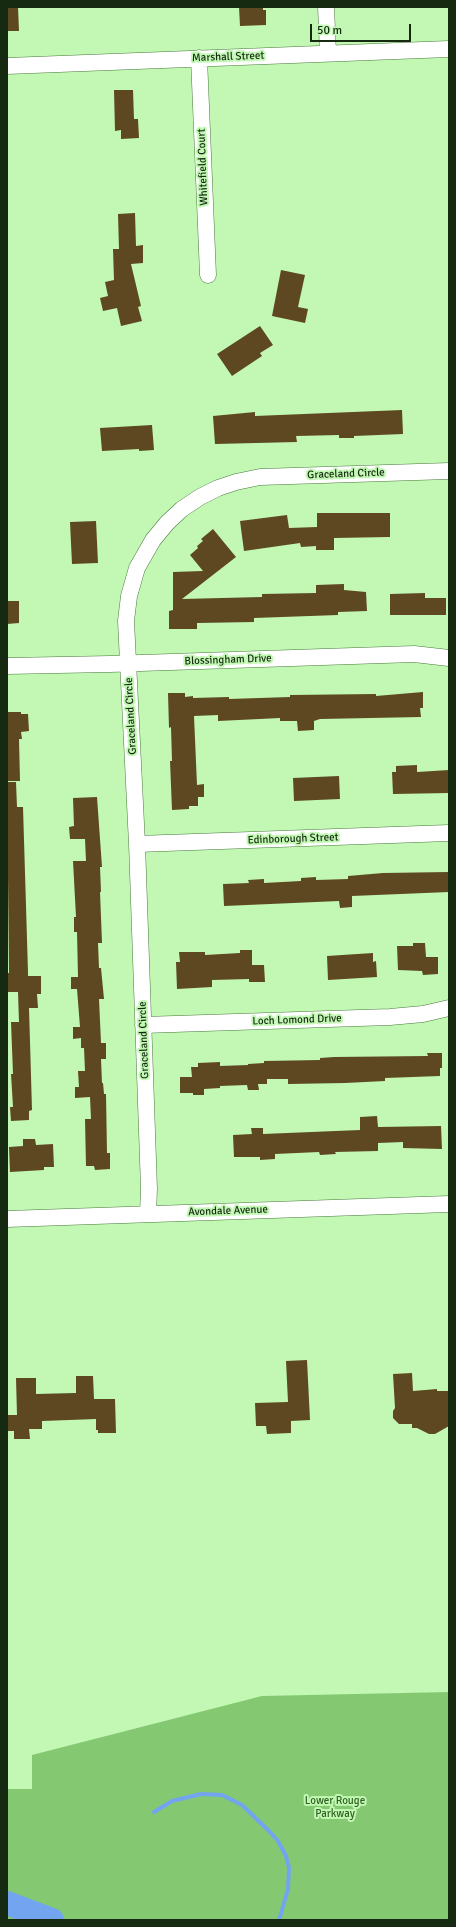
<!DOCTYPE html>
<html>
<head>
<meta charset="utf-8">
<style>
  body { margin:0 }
  #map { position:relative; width:456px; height:1927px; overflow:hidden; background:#c2f8b4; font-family:Signika,sans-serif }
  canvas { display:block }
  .frame { position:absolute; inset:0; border:8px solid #162a11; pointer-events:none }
  .scale { position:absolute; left:310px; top:24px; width:101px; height:18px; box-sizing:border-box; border:2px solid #162a11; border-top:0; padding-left:5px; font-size:12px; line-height:14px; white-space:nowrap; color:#162a11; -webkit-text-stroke:3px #c2f8b4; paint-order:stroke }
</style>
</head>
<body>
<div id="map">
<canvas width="456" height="1927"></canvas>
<div class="frame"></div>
<div class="scale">50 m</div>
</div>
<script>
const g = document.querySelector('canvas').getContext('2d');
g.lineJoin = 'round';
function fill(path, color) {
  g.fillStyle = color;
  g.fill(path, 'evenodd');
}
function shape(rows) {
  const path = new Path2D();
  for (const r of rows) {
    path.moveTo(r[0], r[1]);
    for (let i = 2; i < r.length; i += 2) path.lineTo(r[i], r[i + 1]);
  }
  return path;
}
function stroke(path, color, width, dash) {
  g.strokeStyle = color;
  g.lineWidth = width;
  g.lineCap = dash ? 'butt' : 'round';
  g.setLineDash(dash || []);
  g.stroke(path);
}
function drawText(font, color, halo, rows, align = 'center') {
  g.font = font + ' Signika,sans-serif';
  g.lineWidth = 4;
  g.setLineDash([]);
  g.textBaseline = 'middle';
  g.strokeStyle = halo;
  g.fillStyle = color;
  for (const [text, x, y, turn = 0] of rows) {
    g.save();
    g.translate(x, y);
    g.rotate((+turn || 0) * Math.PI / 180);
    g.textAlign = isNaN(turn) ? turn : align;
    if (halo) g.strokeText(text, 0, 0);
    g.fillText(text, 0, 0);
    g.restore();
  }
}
const green = shape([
  [449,1692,449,1920,7,1920,7,1789,32,1789,32,1755,262,1696]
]);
const stream = shape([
  [154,1812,172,1801,201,1794,222,1795,242,1805,269,1831,278,1841,286,1856,289,1868,288,1889,279,1920]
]);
const river = shape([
  [7,1903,52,1920]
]);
const building = shape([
  [7,7,18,7,19,31,7,31],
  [239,7,263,7,263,10,266,10,266,25,240,26],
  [114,90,133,90,134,119,138,119,139,138,121,139,121,130,115,131],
  [135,213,136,246,143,245,143,263,131,264,141,306,138,307,142,321,121,326,117,308,103,311,100,298,108,296,105,282,114,280,113,249,119,249,118,214],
  [281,270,305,275,298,307,308,309,305,323,272,316],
  [260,326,273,345,260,353,262,356,232,376,217,354],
  [402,410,403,434,354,436,354,438,339,438,339,435,296,436,297,442,215,444,213,416,255,412,255,416],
  [152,425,154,450,139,451,139,449,102,451,100,428],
  [317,513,390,513,390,537,334,538,334,550,316,550,316,546,301,547,300,543,244,551,240,521,287,515,289,528,317,527],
  [96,521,98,563,72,564,70,522],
  [213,529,236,557,182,599,262,597,262,594,316,593,316,585,344,584,344,590,366,592,367,611,338,612,338,615,254,618,254,622,197,623,197,629,169,629,169,611,173,610,173,572,203,571,190,555,198,548,197,546,203,541,201,539],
  [425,593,425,598,446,598,446,615,390,615,390,594],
  [7,601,19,601,19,623,7,624],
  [423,692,423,708,420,708,421,717,320,719,314,721,314,730,298,731,297,721,280,721,280,718,218,721,218,715,194,716,197,785,204,784,204,797,198,797,198,806,189,806,189,809,172,810,170,761,172,761,171,727,169,728,168,693,185,693,185,697,193,696,193,698,229,697,229,699,290,697,290,695,376,694,376,696],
  [7,712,21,712,21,714,28,714,29,731,21,732,22,739,19,739,20,781,7,781],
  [417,765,417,772,449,770,449,793,393,794,392,772,396,772,396,766],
  [339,776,340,799,294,801,293,778],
  [7,782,16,782,17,807,23,807,28,972,28,976,41,976,41,994,37,994,38,1008,29,1008,32,1110,29,1111,29,1120,11,1121,10,1107,13,1107,11,1074,13,1074,11,1022,19,1022,18,992,7,992,7,973,9,973],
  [97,797,102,867,100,867,101,892,100,892,102,943,98,943,99,968,101,968,104,999,99,999,101,1043,106,1043,106,1059,101,1059,102,1083,103,1083,104,1094,106,1094,107,1153,110,1153,110,1169,95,1170,94,1166,86,1166,85,1119,91,1119,90,1097,75,1098,75,1087,79,1087,78,1071,85,1071,84,1048,81,1048,81,1038,73,1039,73,1027,80,1027,77,989,71,989,71,977,78,977,77,932,74,932,74,917,76,917,73,861,86,861,85,839,70,839,69,827,74,826,73,798],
  [449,872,449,892,352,896,352,907,340,908,339,901,224,906,223,884,249,883,248,880,264,879,264,883,301,881,301,878,316,877,316,880,348,879,348,876,383,873],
  [413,943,425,943,426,957,438,957,438,974,423,975,422,971,398,970,397,946,413,946],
  [240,950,252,950,252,965,264,965,265,982,249,982,249,979,212,980,212,987,177,989,176,962,180,962,179,952,205,952,205,955,240,953],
  [373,953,373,962,376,961,377,977,328,980,327,956],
  [427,1053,442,1053,442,1068,440,1068,440,1076,385,1078,385,1081,345,1083,288,1084,288,1079,267,1079,267,1084,258,1084,259,1090,248,1090,247,1085,220,1086,220,1088,204,1089,204,1095,193,1095,193,1093,180,1093,180,1077,192,1077,191,1067,198,1067,198,1063,220,1062,220,1066,248,1065,248,1064,264,1063,264,1061,320,1060,320,1058,334,1057,428,1056],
  [377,1116,378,1127,441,1126,442,1149,403,1148,403,1142,378,1143,378,1151,335,1152,336,1154,320,1155,319,1152,275,1154,275,1159,260,1160,260,1157,234,1157,233,1135,252,1134,251,1128,263,1128,263,1134,360,1130,360,1117],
  [23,1139,35,1139,36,1145,53,1144,54,1167,44,1167,44,1170,10,1172,9,1147,23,1146],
  [307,1360,310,1420,291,1421,291,1433,267,1434,266,1426,256,1426,255,1403,288,1402,286,1361],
  [412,1373,413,1391,437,1389,437,1391,448,1391,449,1393,449,1426,435,1434,429,1434,417,1428,412,1428,412,1424,399,1424,393,1418,393,1411,395,1408,393,1374],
  [76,1376,93,1376,94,1399,115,1399,116,1433,98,1433,98,1430,96,1430,96,1419,42,1421,42,1429,29,1429,30,1439,14,1439,14,1431,7,1431,7,1415,17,1415,16,1378,36,1378,36,1394,76,1393]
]);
const minor = shape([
  [326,7,328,53],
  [199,58,208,275],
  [7,66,449,49],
  [7,666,110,664,414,654,449,658],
  [137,844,449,833],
  [143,1025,390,1017,423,1014,449,1008],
  [148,1214,149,1189,137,844,126,621,129,596,137,568,153,540,167,523,182,509,200,497,218,488,236,482,260,477,449,471],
  [7,1219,449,1204]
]);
const streetNames = [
  ["Marshall Street",228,57,-2],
  ["Whitefield Court",203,167,-92],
  ["Graceland Circle",346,474,-2],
  ["Blossingham Drive",228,660,-2],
  ["Graceland Circle",131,716,-93],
  ["Edinborough Street",293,839,-2],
  ["Loch Lomond Drive",297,1020,-2],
  ["Graceland Circle",144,1040,-92],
  ["Avondale Avenue",228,1211,-2]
];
const parkNames = [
  ["Lower Rouge",335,1801],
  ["Parkway",335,1814]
];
fill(green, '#84c972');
stroke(stream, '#73a4f0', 4);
stroke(river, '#73a4f0', 24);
fill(building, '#5e4821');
stroke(minor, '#48793b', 17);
stroke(minor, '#fff', 16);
drawText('11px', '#162a11', '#c2f8b4', streetNames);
drawText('11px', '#2f6221', '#c2f8b4', parkNames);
</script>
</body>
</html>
